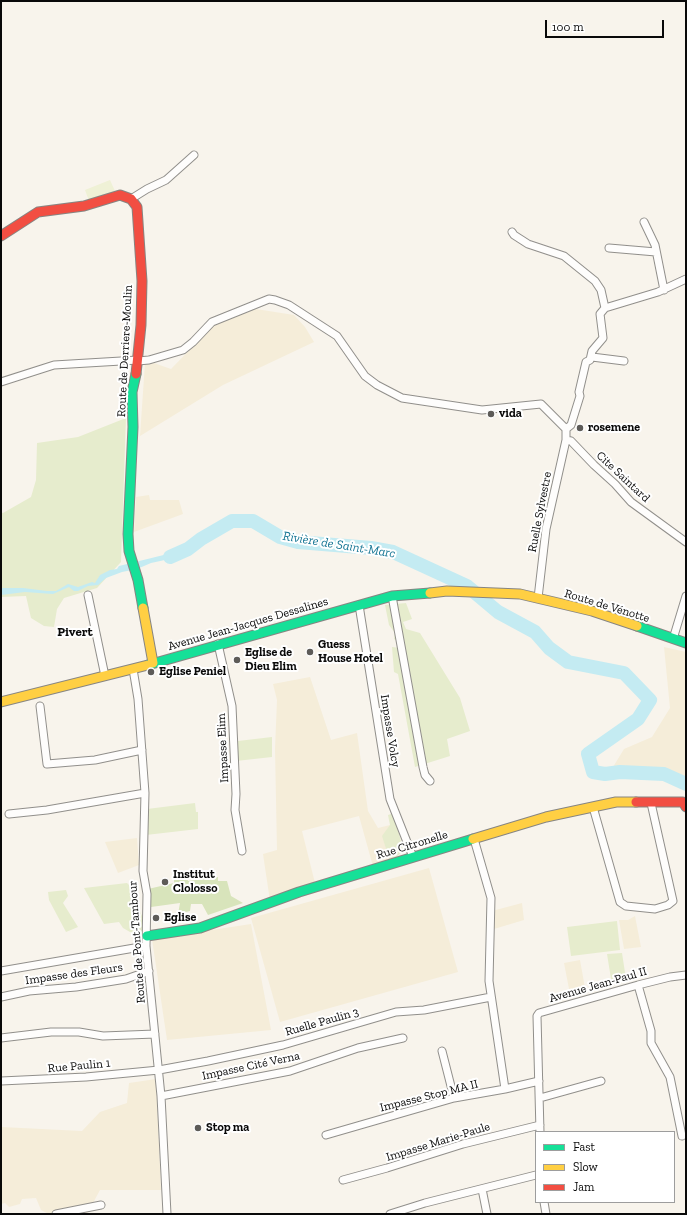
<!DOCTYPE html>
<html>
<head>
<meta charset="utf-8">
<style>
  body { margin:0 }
  #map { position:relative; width:687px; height:1215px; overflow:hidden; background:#f8f4ec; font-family:"Zilla Slab",serif }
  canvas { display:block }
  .frame { position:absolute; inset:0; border:2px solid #090909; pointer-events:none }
  .legend { position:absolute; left:535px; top:1131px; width:140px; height:72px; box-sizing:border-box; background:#fff; border:1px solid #9d9d9d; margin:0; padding:5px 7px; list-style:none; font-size:12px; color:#090909 }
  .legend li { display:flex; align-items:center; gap:8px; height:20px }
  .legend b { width:20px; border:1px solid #9d9d9d }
  .scale { position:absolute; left:545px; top:20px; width:119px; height:18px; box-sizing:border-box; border:2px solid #090909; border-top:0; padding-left:5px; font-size:12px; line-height:14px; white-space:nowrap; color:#090909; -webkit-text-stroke:3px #fff; paint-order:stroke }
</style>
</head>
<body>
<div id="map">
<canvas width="687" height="1215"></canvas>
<div class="frame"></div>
<ul class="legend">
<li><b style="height:5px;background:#16e098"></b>Fast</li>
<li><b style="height:5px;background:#ffcf43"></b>Slow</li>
<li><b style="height:5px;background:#f24e42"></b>Jam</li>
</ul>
<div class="scale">100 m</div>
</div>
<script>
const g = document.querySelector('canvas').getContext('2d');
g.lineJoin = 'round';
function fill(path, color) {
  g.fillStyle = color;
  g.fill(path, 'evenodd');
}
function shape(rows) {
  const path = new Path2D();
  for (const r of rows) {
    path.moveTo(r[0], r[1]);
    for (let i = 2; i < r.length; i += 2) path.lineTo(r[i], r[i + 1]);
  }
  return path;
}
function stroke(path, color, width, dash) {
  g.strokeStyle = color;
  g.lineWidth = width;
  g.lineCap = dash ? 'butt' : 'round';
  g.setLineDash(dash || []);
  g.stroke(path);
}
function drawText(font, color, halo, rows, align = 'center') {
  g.font = font + ' "Zilla Slab",serif';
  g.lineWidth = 4;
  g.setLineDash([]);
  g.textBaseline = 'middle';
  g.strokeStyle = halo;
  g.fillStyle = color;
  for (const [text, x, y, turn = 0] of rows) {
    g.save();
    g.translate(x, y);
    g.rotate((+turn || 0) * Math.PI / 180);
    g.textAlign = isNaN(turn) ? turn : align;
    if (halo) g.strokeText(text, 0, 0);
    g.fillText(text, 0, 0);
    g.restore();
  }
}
const farmland = shape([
  [256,309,294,315,305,327,314,342,223,385,140,436,145,363,151,362,171,369,217,322],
  [149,495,150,500,179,500,183,514,134,532,136,497],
  [664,647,686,652,686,783,653,769,644,773,621,775,613,767,624,749,652,737,670,708],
  [310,677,331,740,357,733,368,811,378,828,390,825,391,864,374,870,359,816,302,831,316,887,270,901,263,854,277,850,275,749,277,700,273,684],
  [137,838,139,865,118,873,105,842],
  [429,868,458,972,280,1022,251,918],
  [522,903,524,920,494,929,492,911],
  [635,916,641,947,624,949,619,920,628,920],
  [251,924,271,1030,167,1040,152,939],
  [580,960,585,988,570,994,564,963],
  [156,1079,161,1190,100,1190,87,1214,49,1214,41,1210,36,1198,22,1199,20,1204,9,1207,5,1203,1,1204,1,1127,82,1131,100,1112,127,1103,129,1083]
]);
const green = shape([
  [126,418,121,562,97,588,64,598,57,609,54,627,44,626,31,618,26,596,1,597,1,512,3,513,31,497,36,480,37,443,78,437],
  [406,603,412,619,403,622,406,629,420,633,460,698,470,731,447,739,450,756,415,767,398,674,394,672,392,647,401,648,401,643,394,639,395,633,389,625,385,605],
  [272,737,272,757,236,761,238,741],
  [195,803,196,812,198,812,198,829,146,835,147,809],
  [394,813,403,850,391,864,382,836,390,825,388,815],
  [127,883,138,894,139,909,145,923,142,934,130,932,123,928,119,922,104,924,84,888],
  [66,890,68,896,63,903,78,927,66,932,49,900,48,892],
  [617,921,620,950,571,956,567,927],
  [622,953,626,979,612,985,607,954]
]);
const forest = shape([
  [174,874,186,875,188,881,218,877,218,881,227,881,231,896,243,903,208,915,202,904,191,904,190,911,178,914,180,903,151,907,148,889,174,883]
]);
const pitch = shape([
  [110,180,115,191,89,201,85,190]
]);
const water = shape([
  [188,549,186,552,174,558,151,563,137,569,122,572,106,578,98,585,88,586,78,591,74,591,69,587,53,594,25,592,1,595,1,588,23,588,47,591,56,591,68,584,78,587,92,582,95,583,100,575,110,570,117,569,119,566]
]);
const river = shape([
  [170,557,188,549,201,539,232,521,253,521,280,537,298,542,371,548,393,552,467,586,498,612,535,632,549,648,568,662,624,673,650,700,638,719,588,754,593,772,605,774,620,772,664,774,686,784]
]);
const street = shape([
  [131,199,147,189,166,180,194,155],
  [644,222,655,245,664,290],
  [512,232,514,235,528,244,564,256,595,281,601,290,605,308,600,314,603,338,592,351,590,360,586,362,579,392,580,396,571,425,566,429],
  [609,248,656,252],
  [605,308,658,292,686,279],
  [592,357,624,361],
  [138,361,149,360,183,350,193,342,212,322,269,299,275,300,289,305,337,336,365,376,377,385,402,398,482,410,541,404,566,429],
  [1,382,54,365,138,360],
  [566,440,571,441,594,465,615,484,631,502,686,542],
  [88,595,105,676],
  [392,596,423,767,425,775,430,781],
  [538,598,546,529,566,440,566,429],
  [359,605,390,799,413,857],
  [673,639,686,596],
  [218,644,232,706,236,794,235,810,242,851],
  [133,669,138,699,145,793,143,871,147,894,146,946,161,1096,167,1214],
  [40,706,47,764,95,760,142,750],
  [593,807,620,902,626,906,655,909,668,905,673,901,651,803],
  [9,814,47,810,145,793],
  [474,839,491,898,489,981,505,1089],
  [1,971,146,946],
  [638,985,651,1031,651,1043,670,1077,682,1136],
  [1,997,29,991,76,987,126,979,149,971],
  [1,1038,51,1032,79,1032,103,1036,155,1034],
  [442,1051,454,1098],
  [1,1081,86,1077,159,1070,208,1061,283,1045,396,1012,424,1010,491,997],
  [161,1096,290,1071,358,1048,403,1038],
  [540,1098,601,1081],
  [540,1132,537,1016,539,1013,638,985,670,977,686,975],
  [326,1135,454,1098,505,1089,539,1081],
  [343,1180,387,1168,463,1144,540,1125],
  [482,1189,487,1214],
  [544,1202,546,1214],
  [56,1214,101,1205],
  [390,1214,425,1203,536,1175]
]);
const fast = shape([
  [136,374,132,392,133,427,128,534,129,551,138,580,143,608],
  [637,626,686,643],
  [148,665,392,596,430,593],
  [147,936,200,928,299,892,473,839]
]);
const slow = shape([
  [430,593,447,591,520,594,592,611,637,626],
  [143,608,153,663],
  [1,702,148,665],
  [473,839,546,817,616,802,636,802]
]);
const jam = shape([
  [1,236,38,212,84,206,120,195,131,199,137,207,142,281,141,325,136,374],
  [636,802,683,802,686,807]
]);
const markers = [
  [491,414,4,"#5d5b58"],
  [580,428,4,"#5d5b58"],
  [310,652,4,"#5d5b58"],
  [237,660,4,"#5d5b58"],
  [151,672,4,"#5d5b58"],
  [165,882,4,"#5d5b58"],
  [156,918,4,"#5d5b58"],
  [198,1128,4,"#5d5b58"]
];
const streetNames = [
  ["Route de Derriere-Moulin",125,351,-87],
  ["Cite Saintard",623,477,43],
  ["Ruelle Sylvestre",540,512,-79],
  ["Route de Vénotte",607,606,17],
  ["Avenue Jean-Jacques Dessalines",248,624,-16],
  ["Impasse Volcy",390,731,81],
  ["Impasse Elim",223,748,-93],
  ["Rue Citronelle",412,845,-17],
  ["Route de Pont-Tambour",137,942,-94],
  ["Impasse des Fleurs",74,974,-8],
  ["Avenue Jean-Paul II",598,985,-16],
  ["Ruelle Paulin 3",322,1022,-16],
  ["Rue Paulin 1",79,1066,-5],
  ["Impasse Cité Verna",251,1066,-12],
  ["Impasse Stop MA II",429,1096,-14],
  ["Impasse Marie-Paule",438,1142,-17]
];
const poiNames = [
  ["vida",499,414],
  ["rosemene",588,428],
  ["Guess",318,645],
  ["House Hotel",318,659],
  ["Eglise de",245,653],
  ["Dieu Elim",245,667],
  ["Eglise Peniel",159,672],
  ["Institut",173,875],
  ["Clolosso",173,889],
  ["Eglise",164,918],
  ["Stop ma",206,1128]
];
const waterNames = [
  ["Rivière de Saint-Marc",339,545,9]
];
const neighbourhoodNames = [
  ["Pivert",75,632]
];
fill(farmland, '#f5edd9');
fill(green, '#e6eccd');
fill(forest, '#d8e4bb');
fill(pitch, '#eff1d6');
fill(water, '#c4ebf2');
stroke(river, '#c4ebf2', 14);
stroke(street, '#918f8b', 9);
stroke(fast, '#878582', 11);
stroke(slow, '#878582', 11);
stroke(jam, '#878582', 11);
stroke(street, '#fefdfc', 7);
stroke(fast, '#16e098', 9);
stroke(slow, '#ffcf43', 9);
stroke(jam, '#f24e42', 9);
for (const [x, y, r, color] of markers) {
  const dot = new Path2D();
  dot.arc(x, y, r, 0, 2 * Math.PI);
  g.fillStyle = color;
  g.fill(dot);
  stroke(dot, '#fff', 1.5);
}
drawText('12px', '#090909', '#fff', streetNames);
drawText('bold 12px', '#090909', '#fff', poiNames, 'left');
drawText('italic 13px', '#187795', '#fff', waterNames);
drawText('bold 13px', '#090909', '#fff', neighbourhoodNames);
</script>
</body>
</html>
